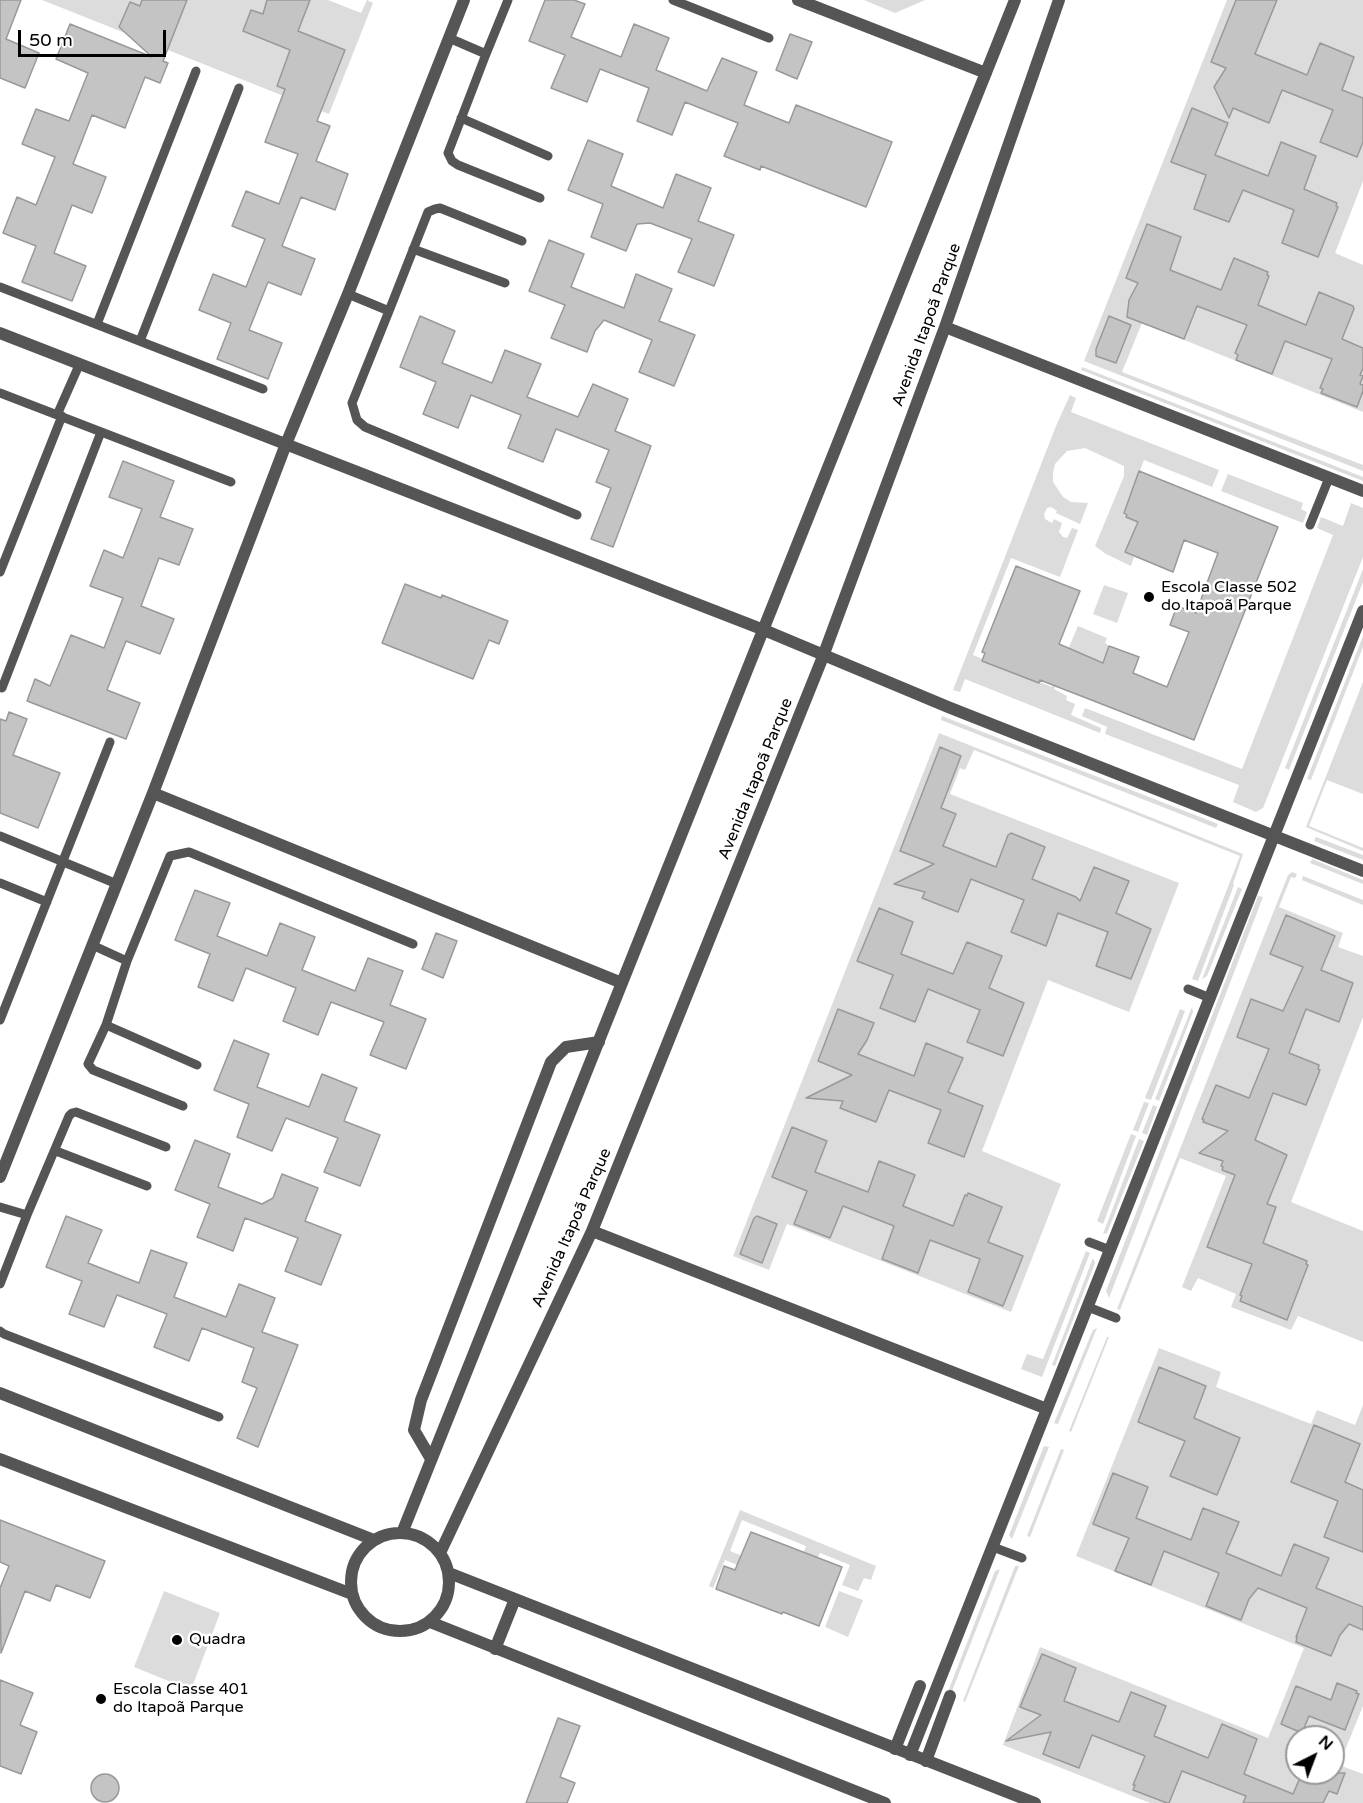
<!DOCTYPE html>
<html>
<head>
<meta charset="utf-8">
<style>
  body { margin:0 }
  #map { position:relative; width:1363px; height:1803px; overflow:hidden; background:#fff; font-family:"Varela Round",sans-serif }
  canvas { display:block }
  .north { position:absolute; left:1285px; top:1725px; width:60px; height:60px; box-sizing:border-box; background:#fff; border:2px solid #999; border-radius:50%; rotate:42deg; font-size:16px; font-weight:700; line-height:24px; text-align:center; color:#000 }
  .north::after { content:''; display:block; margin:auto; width:21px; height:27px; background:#000; clip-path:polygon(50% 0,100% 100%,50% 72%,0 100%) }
  .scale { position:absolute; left:18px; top:30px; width:148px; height:27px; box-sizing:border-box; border:3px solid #000; border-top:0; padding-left:8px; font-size:18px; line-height:21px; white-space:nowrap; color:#000; -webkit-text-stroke:4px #fff; paint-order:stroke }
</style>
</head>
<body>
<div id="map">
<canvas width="1363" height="1803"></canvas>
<div class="north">N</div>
<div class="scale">50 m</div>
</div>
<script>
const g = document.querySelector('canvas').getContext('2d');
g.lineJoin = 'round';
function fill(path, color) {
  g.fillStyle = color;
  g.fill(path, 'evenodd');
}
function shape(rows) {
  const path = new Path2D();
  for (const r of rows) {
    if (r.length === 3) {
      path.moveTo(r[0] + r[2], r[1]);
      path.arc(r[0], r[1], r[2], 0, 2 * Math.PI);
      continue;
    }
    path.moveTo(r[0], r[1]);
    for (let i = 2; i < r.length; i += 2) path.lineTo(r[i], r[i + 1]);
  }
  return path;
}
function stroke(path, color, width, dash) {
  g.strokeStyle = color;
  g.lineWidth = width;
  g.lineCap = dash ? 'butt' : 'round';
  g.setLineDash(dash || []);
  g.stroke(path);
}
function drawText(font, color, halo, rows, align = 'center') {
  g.font = font + ' "Varela Round",sans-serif';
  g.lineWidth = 5;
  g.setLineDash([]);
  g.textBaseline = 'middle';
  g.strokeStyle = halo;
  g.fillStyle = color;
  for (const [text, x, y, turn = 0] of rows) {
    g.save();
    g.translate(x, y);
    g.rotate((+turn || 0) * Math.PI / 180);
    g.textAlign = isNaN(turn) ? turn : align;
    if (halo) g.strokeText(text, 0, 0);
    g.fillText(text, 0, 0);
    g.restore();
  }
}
const green = shape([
  [42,0,328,0,361,13,367,0,373,3,329,114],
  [864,0,925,0,895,13],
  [1227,0,1363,0,1363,181,1335,253,1363,265,1363,412,1142,323,1122,372,1363,465,1363,471,1084,361],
  [1082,367,1363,477,1363,481,1081,370],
  [1070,395,1076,398,1071,412,1219,470,1212,487,1144,460,1124,513,1138,521,1125,552,1134,557,1131,566,1106,554,1095,546,1124,476,1124,466,1085,448,1067,451,1055,464,1053,473,1053,482,1063,497,1071,502,1088,503,1080,524,1056,513,1057,511,1051,507,1047,508,1044,514,1045,519,1052,523,1054,519,1062,523,1059,532,1063,537,1067,538,1072,528,1078,530,1060,577,1011,558,973,655,1052,687,1078,626,1107,638,1105,643,1109,646,1103,662,1070,649,1054,689,1067,696,1066,700,1075,704,1071,715,1101,728,1100,733,965,679,960,692,953,690,1056,426],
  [1228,474,1303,503,1301,509,1307,512,1303,523,1221,491],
  [1351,503,1363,508,1363,557,1263,808,1256,812,1233,802,1239,785,1105,734,1107,727,1082,716,1085,708,1242,769,1333,535,1317,528,1321,517,1343,526],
  [1363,569,1363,582,1289,770,1285,768],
  [1104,585,1128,593,1117,623,1093,614],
  [1363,636,1363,647,1311,780,1307,779],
  [1363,682,1363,794,1327,780,1309,826,1363,848,1363,851,1306,827],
  [942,716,1218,824,1216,828,941,720],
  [939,733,1243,854,1233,884,1234,885,1198,981,1192,979,1240,856,974,750,965,770,960,768,950,794,1179,883,1129,1012,1048,980,982,1151,1061,1184,1011,1312,787,1224,769,1270,733,1256],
  [1316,837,1363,855,1363,860,1314,841],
  [1312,859,1363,880,1363,884,1310,863],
  [1292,872,1297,874,1295,878,1291,877,1279,907,1343,933,1338,947,1363,956,1363,1017,1291,1202,1363,1231,1363,1342,1298,1316,1291,1330,1231,1307,1236,1294,1198,1278,1191,1291,1182,1287,1226,1176,1180,1158,1120,1310,1117,1309,1288,875],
  [1303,876,1363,900,1363,905,1302,880],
  [1238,887,1242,889,1207,976,1202,979],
  [1258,896,1263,897,1109,1298,1106,1291],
  [1192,1007,1193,1012,1159,1101,1155,1099],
  [1180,1009,1185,1011,1151,1100,1145,1098],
  [1144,1102,1149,1103,1138,1132,1133,1130],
  [1153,1105,1157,1107,1147,1135,1142,1133],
  [1131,1134,1136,1136,1103,1224,1097,1221],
  [1139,1139,1144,1141,1107,1233,1103,1234],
  [1086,1251,1090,1253,1042,1377,1021,1369,1027,1354,1043,1359],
  [1093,1258,1095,1263,1055,1366,1052,1365],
  [1097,1328,1058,1424,1054,1423,1093,1330],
  [1107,1337,1109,1337,1071,1432,1069,1431],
  [1159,1348,1221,1372,1216,1387,1311,1424,1317,1410,1355,1425,1363,1405,1363,1706,1339,1765,1363,1774,1363,1803,1150,1803,1003,1745,1040,1647,1268,1738,1304,1648,1076,1556],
  [1297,1737,1333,1737,1333,1773,1297,1773],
  [1044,1446,1049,1447,1012,1539,1009,1535],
  [1061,1449,1064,1450,1030,1537,1027,1536],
  [740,1510,876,1566,871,1580,864,1578,858,1591,842,1585,850,1565,820,1553,814,1565,801,1560,806,1546,742,1520,730,1551,760,1563,757,1573,725,1560,713,1588,709,1586],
  [1015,1566,1019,1566,965,1702,963,1701],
  [1000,1569,950,1696,947,1694,995,1571],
  [164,1591,220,1613,191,1690,134,1667],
  [839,1591,863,1600,848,1637,825,1627]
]);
const building = shape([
  [0,0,21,0,6,39,39,53,25,88,0,78,0,0],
  [142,0,187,0,163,61,168,63,160,83,145,77,125,128,92,115,73,164,106,177,92,213,72,205,54,253,86,266,72,301,22,282,36,246,3,233,17,197,36,205,55,157,22,144,36,109,69,121,88,73,56,59,70,24,152,57,119,27,130,2,140,6,142,0],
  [267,0,310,0,298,31,345,50,317,121,330,126,316,161,348,174,335,210,301,197,282,246,315,259,301,295,268,282,249,330,282,343,268,379,217,359,231,323,199,310,213,274,246,287,265,239,232,226,246,191,279,204,298,154,265,142,285,89,277,86,290,50,243,31,251,10,263,14,267,0],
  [545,0,574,0,585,4,571,37,621,57,634,24,669,38,656,70,707,91,722,58,757,72,744,105,789,123,796,105,892,142,866,207,761,166,760,170,724,156,738,123,685,102,672,135,637,121,649,88,600,69,587,102,551,88,565,55,529,41,545,0],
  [1236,0,1277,0,1255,54,1307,75,1320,43,1354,57,1342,90,1363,98,1363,142,1357,157,1320,142,1333,110,1282,90,1269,123,1233,108,1229,118,1214,87,1226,68,1211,62,1236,0],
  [790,34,812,42,797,79,776,70,790,34],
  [1192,108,1228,123,1215,155,1268,176,1281,142,1316,156,1304,189,1337,203,1336,206,1338,207,1318,257,1282,243,1294,210,1243,190,1229,222,1194,209,1206,175,1171,162,1192,108],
  [588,140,623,154,611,186,663,208,676,174,711,188,698,221,734,235,714,286,678,272,692,239,650,223,637,224,626,251,591,237,603,204,568,190,588,140],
  [1147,224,1181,237,1170,270,1221,290,1234,258,1268,272,1267,275,1269,276,1258,305,1306,325,1319,292,1353,306,1354,309,1342,339,1363,348,1363,368,1360,375,1363,376,1360,384,1363,385,1363,391,1357,407,1321,393,1323,389,1320,388,1332,359,1285,341,1272,374,1236,360,1238,355,1235,353,1247,325,1197,306,1184,339,1127,317,1129,300,1138,283,1126,278,1147,224],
  [549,240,584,254,571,287,624,308,636,274,672,289,659,321,695,335,674,386,639,372,652,340,604,320,595,331,587,352,551,338,565,305,529,291,549,240],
  [420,316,455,331,442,363,492,383,505,350,541,364,527,397,578,417,593,384,628,399,615,431,651,446,613,547,591,539,611,488,596,482,609,450,556,429,543,462,508,448,521,415,471,395,458,428,423,414,436,382,400,367,420,316],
  [1109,316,1131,325,1116,363,1096,356,1096,349,1109,316],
  [123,461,174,481,160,517,193,529,179,565,159,558,141,606,174,619,160,654,126,641,107,690,140,703,126,739,27,701,35,679,50,686,71,635,104,648,123,598,90,586,104,550,123,558,142,509,109,497,123,461],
  [1139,471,1278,527,1194,740,1040,680,1039,683,982,661,985,653,982,652,1016,566,1080,591,1059,644,1103,663,1109,646,1139,657,1133,673,1167,687,1189,632,1170,625,1177,606,1196,613,1218,553,1184,540,1173,572,1125,552,1138,522,1126,517,1127,515,1124,513,1139,471],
  [405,584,441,598,442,595,508,621,499,644,489,640,473,679,382,643,405,584],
  [9,712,27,719,13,755,60,773,38,828,0,813,0,719,6,721,9,712],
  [940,747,961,756,941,808,956,814,943,846,996,867,1008,835,1011,833,1045,847,1032,879,1076,897,1080,901,1094,867,1129,881,1116,913,1151,929,1131,979,1096,966,1108,932,1058,913,1046,946,1011,932,1024,900,971,879,958,912,922,898,925,892,894,884,934,864,900,851,940,747],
  [195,890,230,903,217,936,267,956,280,923,315,937,302,970,355,991,368,958,403,971,390,1005,426,1019,406,1069,370,1055,384,1022,331,1002,318,1035,283,1021,296,988,246,968,233,1001,198,987,210,954,175,940,195,890],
  [879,908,913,922,901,954,953,974,967,942,1002,956,989,988,1024,1003,1003,1056,967,1042,980,1010,928,989,915,1022,880,1008,893,975,857,961,879,908],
  [1286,915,1335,936,1321,970,1353,983,1339,1022,1306,1009,1289,1053,1319,1065,1318,1069,1320,1070,1306,1105,1273,1093,1255,1140,1287,1155,1267,1204,1276,1207,1263,1243,1307,1261,1306,1264,1308,1265,1287,1320,1240,1301,1242,1296,1240,1295,1252,1264,1207,1247,1235,1175,1222,1170,1223,1167,1221,1166,1223,1161,1199,1153,1228,1131,1203,1122,1204,1120,1202,1119,1216,1085,1249,1098,1269,1049,1237,1037,1251,999,1283,1011,1303,967,1270,954,1286,915],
  [436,933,457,941,443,978,422,969,436,933],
  [838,1009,874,1023,867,1040,858,1054,914,1076,926,1043,963,1058,948,1092,983,1106,964,1157,928,1143,941,1110,889,1090,876,1122,840,1108,843,1101,806,1098,852,1075,818,1061,838,1009],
  [234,1040,269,1054,257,1087,309,1107,322,1074,357,1088,344,1121,380,1135,360,1186,324,1172,338,1138,286,1118,272,1151,237,1137,249,1104,214,1090,234,1040],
  [792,1127,827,1141,815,1172,868,1192,879,1161,915,1175,903,1206,953,1226,965,1195,967,1196,968,1193,1002,1207,988,1242,1023,1256,1003,1306,968,1292,980,1259,930,1240,918,1273,882,1259,894,1226,843,1206,830,1238,794,1224,807,1191,772,1177,792,1127],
  [195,1140,230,1154,218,1187,262,1204,273,1198,282,1174,318,1188,305,1221,341,1235,321,1285,285,1271,298,1238,245,1218,233,1251,197,1237,210,1204,175,1190,195,1140],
  [66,1216,102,1230,88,1263,139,1283,151,1250,187,1263,174,1297,226,1317,239,1284,275,1298,262,1332,298,1345,258,1447,237,1438,257,1388,242,1382,254,1348,202,1328,189,1361,154,1347,167,1314,117,1295,104,1327,69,1314,82,1281,46,1267,66,1216],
  [757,1216,777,1224,762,1263,740,1254,754,1218,757,1216],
  [1159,1367,1206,1386,1194,1418,1240,1438,1217,1495,1170,1476,1185,1441,1138,1422,1159,1367],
  [1314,1425,1360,1444,1345,1482,1363,1490,1363,1552,1324,1537,1338,1501,1291,1482,1314,1425],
  [1113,1473,1148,1487,1136,1518,1191,1540,1203,1508,1239,1522,1226,1553,1281,1576,1294,1544,1329,1558,1316,1588,1363,1607,1363,1630,1349,1624,1340,1635,1331,1656,1296,1642,1297,1637,1296,1637,1307,1608,1258,1588,1249,1599,1241,1620,1206,1606,1219,1573,1164,1551,1151,1585,1115,1571,1129,1538,1093,1524,1113,1473],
  [0,1520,105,1561,90,1598,56,1585,50,1601,25,1591,1,1653,0,1588,9,1566,0,1562,0,1520],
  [751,1532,842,1567,819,1626,783,1612,782,1614,716,1589,724,1566,735,1570,751,1532],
  [1042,1654,1076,1668,1064,1701,1119,1722,1131,1692,1166,1706,1154,1736,1208,1758,1222,1724,1257,1739,1244,1774,1293,1794,1302,1773,1345,1773,1337,1794,1329,1791,1323,1803,1243,1803,1246,1796,1182,1771,1169,1803,1167,1803,1133,1790,1135,1785,1133,1785,1145,1756,1092,1735,1079,1768,1043,1754,1051,1732,1006,1741,1041,1715,1020,1707,1042,1654],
  [0,1680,33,1693,20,1725,37,1732,21,1774,0,1766,0,1680],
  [1337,1683,1357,1691,1356,1693,1359,1694,1345,1730,1309,1716,1302,1733,1281,1724,1296,1686,1331,1700,1337,1683],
  [558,1718,580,1726,560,1777,575,1783,567,1803,526,1803,558,1718],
  [105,1788,14]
]);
const service = shape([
  [673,0,769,38],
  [449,38,486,54,508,0],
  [486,54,448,153,452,161,458,165,540,198],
  [461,118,548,156],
  [413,249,505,283],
  [0,287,263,389],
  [348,294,389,311,428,212,435,209,440,208,522,241],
  [389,311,352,403,357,420,365,427,577,515],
  [97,324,196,71],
  [140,341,239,88],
  [0,393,231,482],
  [57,415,80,363],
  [1310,525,1329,478],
  [0,572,62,416],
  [2,688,101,432],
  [0,836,117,884],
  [0,883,47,902],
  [92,945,127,961,170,856,189,852,413,944],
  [127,961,106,1025,88,1064,93,1070,183,1106],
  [1188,989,1210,998],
  [0,1020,110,742],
  [106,1025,197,1065],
  [56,1151,147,1186],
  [0,1207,27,1215,0,1284],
  [27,1215,69,1116,72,1113,76,1112,166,1147],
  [1089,1242,1110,1250],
  [1088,1307,1116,1318],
  [0,1331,4,1334,219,1417],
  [993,1547,1022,1558]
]);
const pedestrian = shape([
  [895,1749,920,1686],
  [926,1761,950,1696]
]);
const minor = shape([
  [798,0,986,73],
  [945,327,1363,491],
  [0,333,764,630,948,707,1363,871],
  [153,793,622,983],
  [0,1177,153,793,286,444,348,294,464,0],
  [592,1231,1047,1409],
  [0,1393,374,1540],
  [0,1459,352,1594],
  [431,1459,414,1430,421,1400,551,1062,566,1047,599,1042],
  [400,1582,49],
  [402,1533,1015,0],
  [440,1553,592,1231,822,659,945,327,1059,0],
  [449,1573,1035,1803],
  [430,1622,885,1803],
  [495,1649,515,1599],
  [910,1755,1363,611]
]);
const markers = [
  [1149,597,6,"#000"],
  [177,1640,6,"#000"],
  [101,1699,6,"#000"]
];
const streetNames = [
  ["Avenida Itapoã Parque",927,325,-70],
  ["Avenida Itapoã Parque",756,779,-68],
  ["Avenida Itapoã Parque",572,1228,-66]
];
const poiNames = [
  ["Escola Classe 502",1161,588],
  ["do Itapoã Parque",1161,606],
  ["Quadra",189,1640],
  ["Escola Classe 401",113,1690],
  ["do Itapoã Parque",113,1708]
];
fill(green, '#dcdcdc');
fill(building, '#c4c4c4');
stroke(building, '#999', 1.5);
stroke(service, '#555', 9);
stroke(pedestrian, '#555', 12);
stroke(minor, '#555', 12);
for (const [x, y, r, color] of markers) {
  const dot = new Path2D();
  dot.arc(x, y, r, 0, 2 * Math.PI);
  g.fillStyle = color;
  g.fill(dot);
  stroke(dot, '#fff', 2);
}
drawText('16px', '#000', '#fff', streetNames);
drawText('16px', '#000', '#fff', poiNames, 'left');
</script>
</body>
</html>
